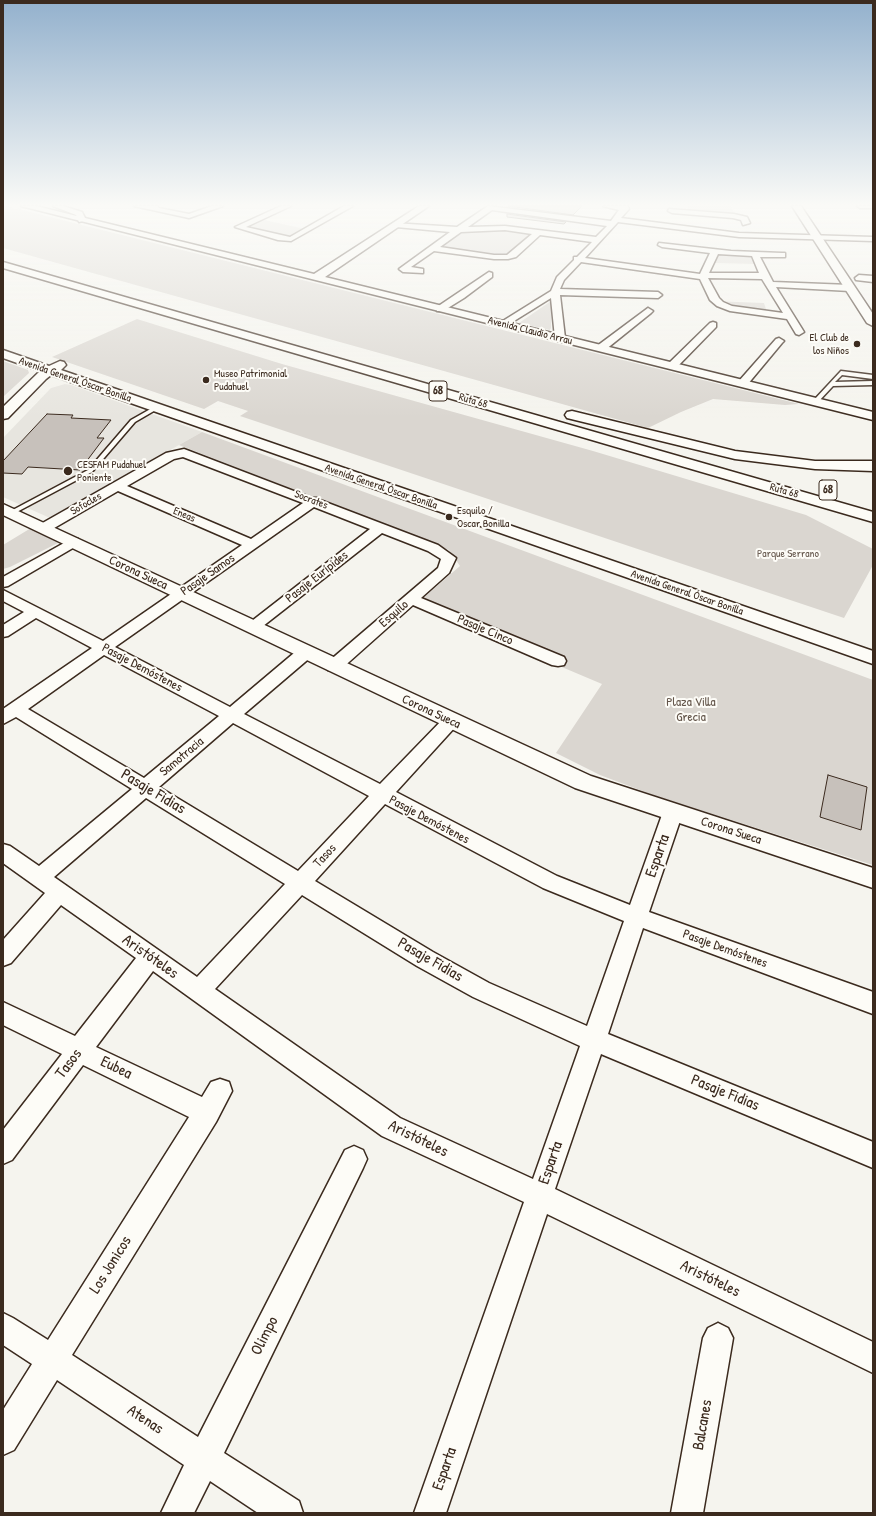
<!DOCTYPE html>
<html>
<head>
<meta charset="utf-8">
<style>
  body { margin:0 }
  #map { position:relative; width:876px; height:1516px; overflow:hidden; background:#f5f4ee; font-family:"Patrick Hand",sans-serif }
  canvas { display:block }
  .frame { position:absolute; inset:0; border:4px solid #3b2a1e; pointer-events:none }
</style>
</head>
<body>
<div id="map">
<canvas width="876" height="1516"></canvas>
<div class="frame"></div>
</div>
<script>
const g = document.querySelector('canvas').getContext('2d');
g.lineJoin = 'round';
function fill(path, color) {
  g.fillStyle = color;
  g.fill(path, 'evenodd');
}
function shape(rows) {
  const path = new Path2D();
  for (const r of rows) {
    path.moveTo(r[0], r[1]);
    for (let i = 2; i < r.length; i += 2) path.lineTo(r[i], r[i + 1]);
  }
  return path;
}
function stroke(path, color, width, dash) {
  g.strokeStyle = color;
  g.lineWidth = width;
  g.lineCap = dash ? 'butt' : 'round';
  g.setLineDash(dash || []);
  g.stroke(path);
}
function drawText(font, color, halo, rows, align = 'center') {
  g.font = font + ' "Patrick Hand",sans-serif';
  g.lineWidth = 4;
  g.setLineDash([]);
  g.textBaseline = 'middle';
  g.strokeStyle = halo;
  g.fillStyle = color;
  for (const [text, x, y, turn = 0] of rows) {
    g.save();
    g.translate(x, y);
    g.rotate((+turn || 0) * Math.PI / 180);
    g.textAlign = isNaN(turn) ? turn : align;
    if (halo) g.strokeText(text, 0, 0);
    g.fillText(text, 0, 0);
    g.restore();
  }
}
const built = shape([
  [65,384,71,385,202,432,50,518,3,497,3,438,51,388]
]);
const green = shape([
  [3,206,6,206,799,404,785,405,713,399,681,412,648,428,3,248],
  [687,206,731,206,734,213,728,215,692,211],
  [260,219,305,229,292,236,283,236,246,228,247,225],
  [492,227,539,232,508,257,432,248,459,230],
  [719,254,752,257,755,264,713,263],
  [551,301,551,328,550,330,519,323],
  [711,301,764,303,767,312],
  [137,319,282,364,593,451,806,515,873,549,873,565,844,618,240,416,248,411,218,401,204,409,52,357],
  [3,361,28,370,29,373,3,397],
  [202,432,873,680,873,865,656,796,600,775,556,753,602,684,415,605,460,566,449,550,179,445],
  [31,528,58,543,10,567,3,569,3,545]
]);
const building = shape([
  [508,206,582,206,573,215,508,206],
  [507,214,566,222,564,224,507,217,507,214],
  [47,414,73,415,71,418,111,420,97,438,104,438,80,470,28,467,22,474,3,473,3,461,47,414],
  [828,775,867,787,861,830,820,817,828,775]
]);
const lane = shape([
  [841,371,873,375,873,379,842,375,835,382,873,381,873,385,833,386,818,402,814,402,814,400,841,371],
  [154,407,159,408,135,422,92,472,13,514,9,514,9,512,88,470,131,420,154,407]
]);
const street = shape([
  [53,206,63,206,82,212,86,220,79,222,76,215,53,206],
  [134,206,157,206,159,208,189,214,212,206,223,206,189,218,134,206],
  [281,206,291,206,246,227,290,237,344,206,353,206,291,241,278,240,235,227,281,206],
  [488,206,611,221,619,210,603,206,628,206,629,209,621,218,739,233,873,237,873,241,739,237,618,222,585,258,700,274,710,253,662,247,658,245,659,243,731,251,782,253,785,253,785,257,760,257,773,282,850,285,854,288,850,291,776,287,804,332,799,335,796,334,787,319,730,311,717,306,710,300,700,279,581,262,564,280,560,289,658,292,662,295,658,298,560,295,565,338,560,341,555,338,551,298,506,326,503,327,498,324,551,291,557,277,574,260,574,257,577,257,592,242,540,235,516,257,508,259,494,259,434,251,411,267,423,269,423,273,403,272,399,269,450,232,396,227,393,227,393,223,457,227,488,206],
  [492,210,607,226,596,237,505,226,468,227,492,210],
  [505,230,532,234,507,255,494,255,440,247,461,232,505,230],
  [718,254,752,256,759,273,709,273,718,254],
  [708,278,762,279,783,313,732,306,723,302,719,298,708,278],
  [857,206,873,206,873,208,860,208,857,206],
  [669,209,734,214,747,217,750,223,743,225,741,220,733,218,672,213,668,211,669,209],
  [489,272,492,273,492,277,464,298,443,311,437,311,437,307,489,272],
  [859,275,873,276,873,282,856,280,855,278,859,275],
  [648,308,653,311,651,313,605,350,597,350,596,348,597,346,648,308],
  [713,322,716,323,716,327,676,368,668,368,667,366,668,364,710,323,713,322],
  [779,338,784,341,782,343,747,385,739,385,738,383,739,381,776,339,779,338],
  [184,449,312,498,319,498,320,500,438,545,456,558,449,573,421,598,564,657,566,661,564,665,558,666,552,665,413,605,340,670,334,671,328,670,326,666,328,662,438,568,441,559,428,551,382,533,258,630,253,632,248,630,245,627,248,624,370,529,314,507,115,647,230,707,300,648,306,647,312,648,314,652,312,656,244,714,380,784,445,717,451,715,457,717,460,721,457,725,396,792,557,876,630,905,663,812,666,807,673,805,680,807,683,812,649,912,873,992,873,1014,643,928,608,1034,873,1142,873,1168,601,1054,555,1189,873,1342,873,1373,547,1214,446,1513,414,1513,524,1202,382,1136,153,971,96,1047,202,1097,211,1082,220,1079,229,1082,232,1091,216,1122,72,1355,198,1437,345,1150,354,1146,363,1150,367,1159,363,1168,224,1453,299,1501,303,1513,258,1513,210,1481,194,1513,161,1513,184,1465,57,1380,14,1450,3,1455,3,1410,32,1364,3,1345,3,1313,13,1318,48,1340,189,1117,83,1065,12,1160,3,1164,3,1130,62,1054,3,1025,3,1002,75,1036,136,958,61,905,11,963,3,966,3,940,45,893,3,863,3,844,10,846,39,866,132,789,16,717,3,724,3,709,92,648,36,618,8,636,3,637,3,625,24,612,3,601,3,590,103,641,242,545,118,491,49,531,44,532,39,531,37,528,39,525,166,453,184,449],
  [183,457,303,503,251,539,127,486,174,459,183,457],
  [104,655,219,716,144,778,28,709,104,655],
  [233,723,369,796,298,871,159,787,233,723],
  [146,798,285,884,197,977,54,877,146,798],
  [385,804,543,888,624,921,587,1026,489,983,433,952,315,881,385,804],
  [302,895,417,966,473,997,580,1046,533,1179,400,1118,215,989,302,895],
  [73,538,78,539,80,542,78,545,8,586,3,587,3,577,73,538],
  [718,1323,728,1328,733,1338,703,1513,671,1513,703,1338,708,1328,718,1323]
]);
const secondary = shape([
  [21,206,36,206,314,274,419,206,429,206,325,277,873,412,873,420,21,206],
  [792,206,801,206,873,314,873,326,867,323,792,206],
  [3,350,49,366,60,361,64,362,66,365,61,370,873,651,873,664,51,375,46,379,8,418,3,419,3,407,40,371,3,358,3,350],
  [3,504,591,776,873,868,873,888,575,788,3,515,3,504]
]);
const highway = shape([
  [3,262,873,512,873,522,3,268,3,262],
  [572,411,735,451,815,461,873,461,873,471,815,469,735,459,567,418,565,415,567,412,572,411]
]);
const markers = [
  [857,344,4,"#3b2a1e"],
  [206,380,4,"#3b2a1e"],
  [68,471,5,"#3b2a1e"],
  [449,517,4,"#3b2a1e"]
];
const farStreetnames = [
  ["Avenida Claudio Arrau",530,331,14],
  ["Avenida General Óscar Bonilla",75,380,19],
  ["Ruta 68",473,401,16],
  ["Avenida General Óscar Bonilla",381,487,19],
  ["Ruta 68",784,491,16],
  ["Socrates",311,500,21],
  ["Sofocles",86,504,-30],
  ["Eneas",184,515,23],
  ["Avenida General Óscar Bonilla",687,593,19]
];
const farPoinames = [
  ["El Club de",849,338,"right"],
  ["los Niños",849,351,"right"],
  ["Museo Patrimonial",214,374],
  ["Pudahuel",214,387],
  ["CESFAM Pudahuel",77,465],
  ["Poniente",77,478],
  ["Esquilo /",457,511],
  ["Oscar Bonilla",457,524]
];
const farParknames = [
  ["Parque Serrano",788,554]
];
const shields = [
  [438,391,18],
  [828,490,18]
];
const shieldNames = [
  ["68",438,391],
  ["68",828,490]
];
const streetNames = [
  ["Corona Sueca",138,573,25],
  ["Pasaje Samos",208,575,-35],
  ["Pasaje Eurípides",317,577,-38],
  ["Esquilo",394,614,-41],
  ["Pasaje Cinco",485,630,23],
  ["Pasaje Demóstenes",142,668,28],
  ["Corona Sueca",431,712,25],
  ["Samotracia",182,757,-40],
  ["Pasaje Demóstenes",429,820,28],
  ["Corona Sueca",731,831,18],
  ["Tasos",325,856,-47],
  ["Pasaje Demóstenes",725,949,20]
];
const parkNames = [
  ["Plaza Villa",691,703],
  ["Grecia",691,718]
];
const nearStreetnames = [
  ["Pasaje Fidias",153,792,31],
  ["Esparta",658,856,-71],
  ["Aristóteles",150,957,35],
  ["Pasaje Fidias",430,960,30],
  ["Tasos",69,1064,-53],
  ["Eubea",116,1068,26],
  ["Pasaje Fidias",725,1093,22],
  ["Aristóteles",418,1139,26],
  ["Esparta",551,1163,-71],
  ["Los Jonicos",111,1265,-58],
  ["Aristóteles",710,1279,26],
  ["Olimpo",265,1336,-63],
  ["Atenas",145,1420,33],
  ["Balcanes",703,1425,-80],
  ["Esparta",445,1469,-71]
];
fill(built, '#e7e5df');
fill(green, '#dad6d0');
fill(building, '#c7c1bb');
stroke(building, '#3b2a1e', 1);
stroke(lane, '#3b2a1e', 3);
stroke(street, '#3b2a1e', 3);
stroke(secondary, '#3b2a1e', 3);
stroke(highway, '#3b2a1e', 3);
fill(lane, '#fdfcf7');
fill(street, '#fdfcf7');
fill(secondary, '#fdfcf7');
fill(highway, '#fdfcf7');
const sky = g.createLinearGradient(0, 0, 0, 418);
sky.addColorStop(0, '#93b1cd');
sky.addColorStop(0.49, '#fafaf7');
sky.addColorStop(1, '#fafaf700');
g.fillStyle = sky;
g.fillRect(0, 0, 876, 418);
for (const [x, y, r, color] of markers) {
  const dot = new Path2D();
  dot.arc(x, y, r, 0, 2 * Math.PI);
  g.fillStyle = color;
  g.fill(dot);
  stroke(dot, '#fdfcf7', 1.5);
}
drawText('11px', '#3b2a1e', '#fdfcf7', farStreetnames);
drawText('11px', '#3b2a1e', '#fdfcf7', farPoinames, 'left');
drawText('11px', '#63554a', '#fdfcf7', farParknames);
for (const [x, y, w] of shields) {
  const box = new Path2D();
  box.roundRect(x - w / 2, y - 10, w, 20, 3);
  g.fillStyle = '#fdfcf7';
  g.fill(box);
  stroke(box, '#3b2a1e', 1);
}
drawText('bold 12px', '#3b2a1e', null, shieldNames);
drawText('13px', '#3b2a1e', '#fdfcf7', streetNames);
drawText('13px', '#63554a', '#fdfcf7', parkNames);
drawText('16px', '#3b2a1e', '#fdfcf7', nearStreetnames);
</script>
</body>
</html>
